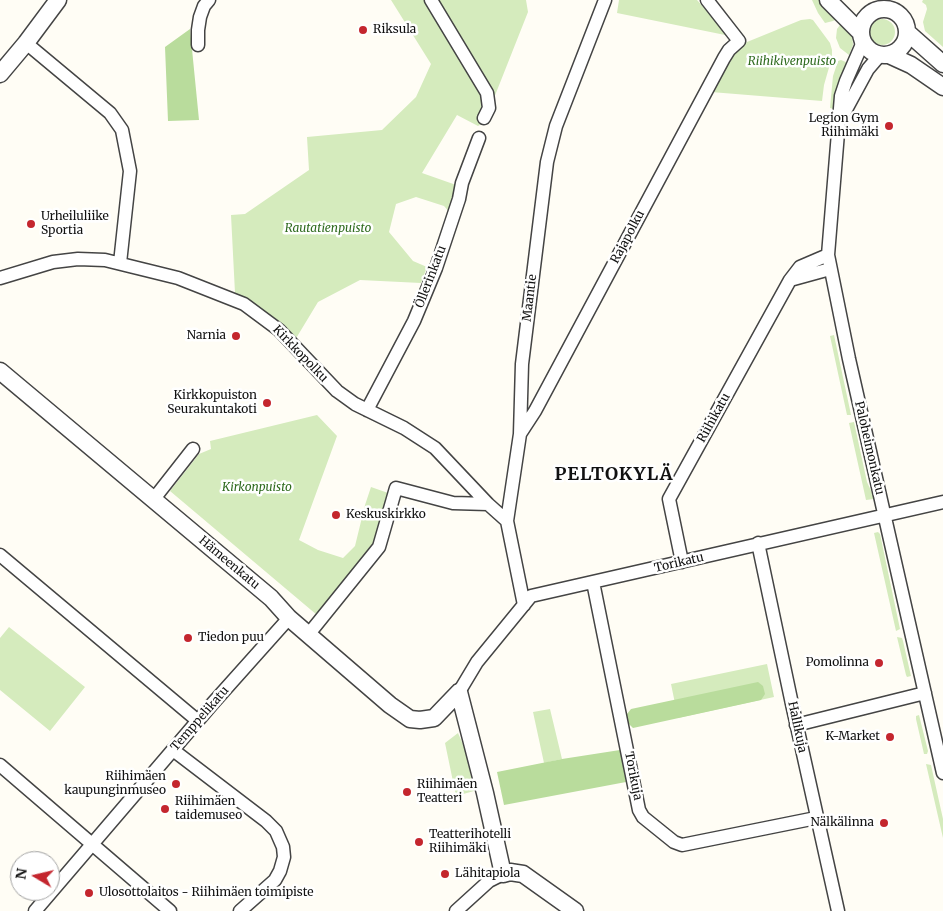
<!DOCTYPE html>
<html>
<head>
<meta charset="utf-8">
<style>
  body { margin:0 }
  #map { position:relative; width:943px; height:911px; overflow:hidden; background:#fffdf5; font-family:Merriweather,serif }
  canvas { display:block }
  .north { position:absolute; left:10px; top:851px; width:50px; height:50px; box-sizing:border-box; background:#fff; border:1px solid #a0a0a0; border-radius:50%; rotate:279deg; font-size:14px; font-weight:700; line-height:20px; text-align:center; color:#111 }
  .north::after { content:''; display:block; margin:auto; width:18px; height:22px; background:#c4262e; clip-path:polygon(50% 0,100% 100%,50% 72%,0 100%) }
</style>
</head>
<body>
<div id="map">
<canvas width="943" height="911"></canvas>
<div class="north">N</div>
</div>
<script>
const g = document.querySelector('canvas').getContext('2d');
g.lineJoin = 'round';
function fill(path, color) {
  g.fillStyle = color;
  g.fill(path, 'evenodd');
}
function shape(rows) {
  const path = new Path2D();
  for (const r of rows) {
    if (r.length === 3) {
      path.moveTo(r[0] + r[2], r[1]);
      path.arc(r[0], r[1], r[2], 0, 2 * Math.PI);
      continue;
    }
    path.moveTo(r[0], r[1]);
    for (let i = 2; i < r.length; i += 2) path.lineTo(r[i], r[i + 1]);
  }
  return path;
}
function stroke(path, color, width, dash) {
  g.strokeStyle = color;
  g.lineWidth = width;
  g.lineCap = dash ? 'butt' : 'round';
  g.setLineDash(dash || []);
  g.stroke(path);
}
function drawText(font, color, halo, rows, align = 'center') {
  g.font = font + ' Merriweather,serif';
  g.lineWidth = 5;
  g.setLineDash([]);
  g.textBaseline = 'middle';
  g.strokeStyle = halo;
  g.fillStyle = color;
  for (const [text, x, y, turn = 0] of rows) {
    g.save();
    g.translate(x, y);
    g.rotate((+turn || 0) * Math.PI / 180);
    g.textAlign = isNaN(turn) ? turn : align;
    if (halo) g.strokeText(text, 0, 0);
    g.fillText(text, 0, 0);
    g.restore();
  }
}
const green = shape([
  [391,0,526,0,528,12,494,98,485,122,478,126,457,115,422,173,459,186,451,214,444,206,416,197,396,204,389,232,413,261,427,267,421,283,360,280,318,302,295,340,265,311,235,293,231,215,245,214,309,170,307,137,382,130,416,97,431,64],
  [619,0,697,0,730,36,617,13],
  [812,0,822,0,839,18,833,21,825,23,818,13],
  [923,0,943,0,943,47,925,31,923,22,927,9,926,5,922,2],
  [882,32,13],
  [810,19,813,20,830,43,832,50,832,57,824,85,822,101,711,92,733,52,747,42,801,20],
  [843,21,852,34,853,45,849,55,840,48,836,38,837,29],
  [841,60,848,63,839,87,834,109,830,108,833,76,838,61],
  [834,335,850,410,851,415,847,415,830,336],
  [317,415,337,436,299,540,318,550,343,558,355,546,365,505,371,487,391,494,376,544,317,615,170,491,199,454,211,449,210,441],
  [854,422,867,482,873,495,874,499,866,500,849,423],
  [878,532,880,534,900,629,896,631,874,533],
  [9,627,85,687,50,731,0,690,0,638],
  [897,637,902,638,903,641,911,676,907,677,906,675],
  [767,664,774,697,678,718,671,684],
  [550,709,562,759,544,763,533,712],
  [919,715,928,751,927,754,924,754,916,719,916,716],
  [458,733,465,749,474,791,456,796,445,743],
  [926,764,931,765,943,819,943,838]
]);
const forest = shape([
  [190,29,199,120,168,121,165,47],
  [758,682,763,686,765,694,761,700,633,728,627,722,627,714,631,709],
  [620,750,626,782,504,805,497,772,562,759]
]);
const minor = shape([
  [431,0,487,93,489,108,484,118],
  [863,42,846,81,841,96,828,255,849,359,943,773],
  [26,43,110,113,122,130,130,171,120,263],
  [198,45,198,30,200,17,204,6,209,0],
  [842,117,868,69,880,55],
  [0,278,53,262,78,259,105,260,178,278,244,304,279,330,337,391,355,404,404,428,435,448,488,504,507,521],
  [790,280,830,269],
  [367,410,414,321,436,268,459,199,462,183,479,138],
  [520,434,535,411,724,58,729,50,739,41,707,0],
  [153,500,193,449],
  [758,543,792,704,838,911],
  [0,555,198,721],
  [682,562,669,499,790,280,800,267,828,255],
  [593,582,639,810,643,817,674,842,682,845,816,818],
  [524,605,507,521,520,434,522,364,547,162,556,126,605,0],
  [308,635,379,547,396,488,453,503,488,504],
  [459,692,477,662,531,596,943,502],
  [796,725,925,693],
  [173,750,266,821,276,831,283,847,284,857,280,871,275,880,240,911],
  [0,765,170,911],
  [35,911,213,703,289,618],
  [456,911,489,881,503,874]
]);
const tertiary = shape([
  [828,0,861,33],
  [884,32,23],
  [907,32,943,64],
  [889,55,911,65,943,87],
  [0,74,26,43,58,0],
  [0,371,271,598,289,618,390,705,410,719,420,720,434,718,459,692],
  [459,692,485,793,503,874,510,872,523,874,575,911]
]);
const markers = [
  [363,30,5,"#c4262e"],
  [889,126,5,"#c4262e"],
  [31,224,5,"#c4262e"],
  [236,336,5,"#c4262e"],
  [267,403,5,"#c4262e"],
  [336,515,5,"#c4262e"],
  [188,638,5,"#c4262e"],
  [879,663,5,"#c4262e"],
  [890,737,5,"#c4262e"],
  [176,784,5,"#c4262e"],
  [407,792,5,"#c4262e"],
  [165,809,5,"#c4262e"],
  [884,823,5,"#c4262e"],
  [419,842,5,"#c4262e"],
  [445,874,5,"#c4262e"],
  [89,893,5,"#c4262e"]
];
const poiNames = [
  ["Riksula",373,30],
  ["Legion Gym",879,119,"right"],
  ["Riihimäki",879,133,"right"],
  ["Urheiluliike",41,217],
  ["Sportia",41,231],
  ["Narnia",226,336,"right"],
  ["Kirkkopuiston",257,396,"right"],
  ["Seurakuntakoti",257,410,"right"],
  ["Keskuskirkko",346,515],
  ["Tiedon puu",198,638],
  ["Pomolinna",869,663,"right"],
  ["K-Market",880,737,"right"],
  ["Riihimäen",166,777,"right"],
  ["kaupunginmuseo",166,791,"right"],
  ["Riihimäen",417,785],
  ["Teatteri",417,799],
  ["Riihimäen",175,802],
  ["taidemuseo",175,816],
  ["Nälkälinna",874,823,"right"],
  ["Teatterihotelli",429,835],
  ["Riihimäki",429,849],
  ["Lähitapiola",455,874],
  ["Ulosottolaitos - Riihimäen toimipiste",99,893]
];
const parkNames = [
  ["Riihikivenpuisto",792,62],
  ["Rautatienpuisto",328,229],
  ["Kirkonpuisto",257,488]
];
const streetNames = [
  ["Rajapolku",628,237,-62],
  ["Öllerinkatu",431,277,-69],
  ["Maantie",530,298,-83],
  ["Kirkkopolku",300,354,46],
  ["Riihikatu",714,418,-61],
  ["Paloheimonkatu",869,448,77],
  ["Hämeenkatu",229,563,40],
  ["Torikatu",679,563,-13],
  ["Temppelikatu",200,719,-49],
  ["Hallikuja",797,727,78],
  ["Torikuja",633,776,79]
];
const districtNames = [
  ["PELTOKYLÄ",614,475]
];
fill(green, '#d5ebbd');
fill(forest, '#b9dc9c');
stroke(minor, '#444', 15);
stroke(tertiary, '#444', 19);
stroke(minor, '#fff', 12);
stroke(tertiary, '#fff', 16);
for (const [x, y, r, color] of markers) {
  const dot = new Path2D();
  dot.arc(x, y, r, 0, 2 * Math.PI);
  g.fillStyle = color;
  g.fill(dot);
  stroke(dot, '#fff', 2);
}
drawText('12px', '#111', '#fff', poiNames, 'left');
drawText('italic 12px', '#2f6b1f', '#fff', parkNames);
drawText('12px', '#111', '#fff', streetNames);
g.letterSpacing = '1px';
drawText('bold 18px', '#111', '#fff', districtNames);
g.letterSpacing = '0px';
</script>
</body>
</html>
